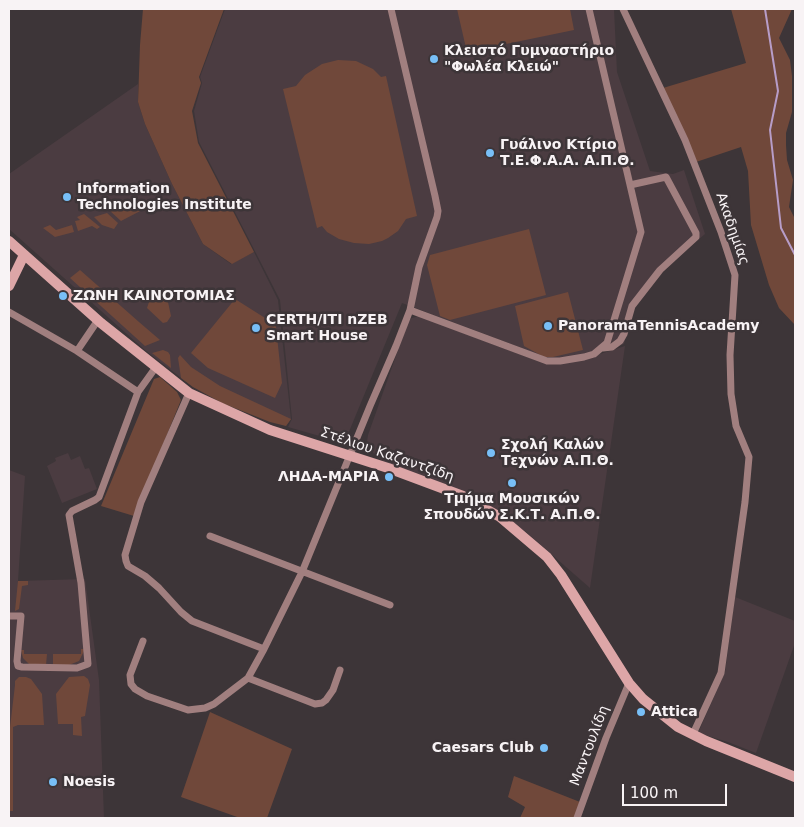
<!DOCTYPE html>
<html>
<head>
<meta charset="utf-8">
<style>
  body { margin:0 }
  #map { position:relative; width:804px; height:827px; overflow:hidden; background:#3d3538; font-family:"DejaVu Sans",sans-serif }
  canvas { display:block }
  .frame { position:absolute; inset:0; border:10px solid #f8f3f5; pointer-events:none }
  .scale { position:absolute; left:622px; top:784px; width:105px; height:22px; box-sizing:border-box; border:2px solid #f8f3f5; border-top:0; padding-left:6px; font-size:15px; line-height:18px; white-space:nowrap; color:#f8f3f5; -webkit-text-stroke:4px #3d3538; paint-order:stroke }
</style>
</head>
<body>
<div id="map">
<canvas width="804" height="827"></canvas>
<div class="frame"></div>
<div class="scale">100 m</div>
</div>
<script>
const g = document.querySelector('canvas').getContext('2d');
g.lineJoin = 'round';
function fill(path, color) {
  g.fillStyle = color;
  g.fill(path, 'evenodd');
}
function shape(rows) {
  const path = new Path2D();
  for (const r of rows) {
    path.moveTo(r[0], r[1]);
    for (let i = 2; i < r.length; i += 2) path.lineTo(r[i], r[i + 1]);
  }
  return path;
}
function stroke(path, color, width, dash) {
  g.strokeStyle = color;
  g.lineWidth = width;
  g.lineCap = dash ? 'butt' : 'round';
  g.setLineDash(dash || []);
  g.stroke(path);
}
function drawText(font, color, halo, rows, align = 'center') {
  g.font = font + ' "DejaVu Sans",sans-serif';
  g.lineWidth = 5;
  g.setLineDash([]);
  g.textBaseline = 'middle';
  g.strokeStyle = halo;
  g.fillStyle = color;
  for (const [text, x, y, turn = 0] of rows) {
    g.save();
    g.translate(x, y);
    g.rotate((+turn || 0) * Math.PI / 180);
    g.textAlign = isNaN(turn) ? turn : align;
    if (halo) g.strokeText(text, 0, 0);
    g.fillText(text, 0, 0);
    g.restore();
  }
}
const built = shape([
  [225,9,614,9,617,72,650,171,673,174,684,170,705,234,660,272,635,306,624,344,612,349,571,357,552,359,541,357,519,347,402,303,346,439,337,441,288,427,292,419,280,300,199,142,194,111,202,83,200,77],
  [138,84,138,102,145,124,172,184,203,244,231,264,254,252,278,300,291,419,286,426,240,410,193,387,146,351,9,229,9,174],
  [419,316,545,364,581,360,625,346,590,588,526,532,466,494,383,461,376,456,370,449,367,442,368,435,397,353,409,320,412,318],
  [68,453,71,460,80,456,85,469,89,468,97,489,62,503,47,466,56,461,55,458],
  [9,470,25,476,18,581,85,579,99,680,104,818,9,818],
  [735,597,795,621,795,643,756,753,728,742,698,733,725,672]
]);
const green = shape([
  [143,9,224,9,199,77,201,83,192,111,198,143,254,252,232,264,203,244,172,184,145,124,138,102,140,45],
  [457,9,570,9,574,30,472,51,466,48],
  [731,9,792,9,779,38,790,60,792,76,792,112,786,133,786,145,787,160,793,180,789,207,795,219,795,325,779,308,769,285,751,225,748,171,741,147,696,162,663,88,746,63],
  [338,60,356,61,373,69,381,77,386,76,417,216,406,219,398,231,388,238,382,241,369,244,354,243,339,239,327,232,322,226,317,228,283,89,296,86,305,75,322,64],
  [143,201,146,202,146,208,121,221,109,210,114,208,113,206,126,203,129,206],
  [107,213,118,223,114,229,102,225,94,217],
  [84,214,100,227,97,229,92,226,78,231,75,221,80,220,77,217],
  [50,225,56,230,72,225,74,232,55,237,43,228],
  [529,229,546,295,450,320,440,316,427,265,430,255],
  [80,270,139,322,160,340,145,346,70,278],
  [159,291,168,302,171,316,167,322,163,323,147,308,149,302],
  [568,292,583,350,553,357,544,357,524,346,515,306],
  [235,299,273,323,276,327,282,383,275,398,208,368,191,353],
  [163,350,168,352,170,355,171,368,152,353],
  [180,355,191,367,220,386,291,419,286,426,270,422,222,403,193,387,181,378,178,358],
  [160,377,177,392,181,400,134,516,101,506,154,379],
  [18,581,28,581,28,585,22,586,19,609,15,611],
  [81,649,84,649,84,651,79,661,69,665,53,665,53,654,81,654],
  [21,650,24,650,24,654,47,654,46,665,29,664,23,658],
  [84,676,88,679,90,685,85,716,81,717,82,736,73,735,73,724,58,724,56,694,69,677],
  [19,677,26,677,31,679,42,694,44,725,18,725,13,727,13,811,9,811,9,736,15,685,15,681],
  [210,712,292,749,267,818,240,818,181,797],
  [514,776,580,802,574,818,520,818,525,807,508,797]
]);
const stream = shape([
  [765,9,778,91,770,130,781,228,795,255]
]);
const street = shape([
  [623,9,685,140,721,232,735,275,730,355,731,394,736,426,749,457,745,502,721,673,693,734],
  [410,310,547,361,560,361,584,357,594,354,607,343,641,232,589,9],
  [9,312,77,351,138,392],
  [603,348,612,347,620,341,624,334,632,306,660,270,696,237,696,233,666,177,630,185],
  [77,351,98,320],
  [189,393,141,502,125,555,126,561,128,566,145,576,159,588,181,612,192,621,264,649,302,572,370,406,396,346,410,310,419,267,437,217,438,211,435,196,391,9],
  [210,536,390,605],
  [9,616,21,616,17,661,18,666,22,667,77,668,88,664,81,583,69,515,72,511,95,500,99,497,138,392,156,367],
  [143,641,130,675,131,684,135,689,147,696,188,710,205,708,214,704,248,678,264,649],
  [248,678,315,704,322,703,326,700,333,690,340,670],
  [577,818,606,738,629,683]
]);
const secondary = shape([
  [9,241,101,323,189,393,270,430,388,468,463,496,500,517,547,557,561,575,629,683,643,699,678,727,706,741,795,777],
  [9,286,24,255]
]);
const markers = [
  [434,59,5,"#78bff7"],
  [490,153,5,"#78bff7"],
  [67,197,5,"#78bff7"],
  [63,296,5,"#78bff7"],
  [548,326,5,"#78bff7"],
  [256,328,5,"#78bff7"],
  [491,453,5,"#78bff7"],
  [389,477,5,"#78bff7"],
  [512,483,5,"#78bff7"],
  [641,712,5,"#78bff7"],
  [544,748,5,"#78bff7"],
  [53,782,5,"#78bff7"]
];
const poiNames = [
  ["Κλειστό Γυμναστήριο",444,51],
  ["\"Φωλέα Κλειώ\"",444,67],
  ["Γυάλινο Κτίριο",500,145],
  ["Τ.Ε.Φ.Α.Α. Α.Π.Θ.",500,161],
  ["Information",77,189],
  ["Technologies Institute",77,205],
  ["ΖΩΝΗ ΚΑΙΝΟΤΟΜΙΑΣ",73,296],
  ["CERTH/ITI nZEB",266,320],
  ["Smart House",266,336],
  ["PanoramaTennisAcademy",558,326],
  ["Σχολή Καλών",501,445],
  ["Τεχνών Α.Π.Θ.",501,461],
  ["ΛΗΔΑ-ΜΑΡΙΑ",379,477,"right"],
  ["Τμήμα Μουσικών",512,499,"center"],
  ["Σπουδών Σ.Κ.Τ. Α.Π.Θ.",512,515,"center"],
  ["Attica",651,712],
  ["Caesars Club",534,748,"right"],
  ["Noesis",63,782]
];
const streetNames = [
  ["Ακαδημίας",732,229,71],
  ["Στέλιου Καζαντζίδη",387,455,19],
  ["Μαντουλίδη",590,746,-69]
];
fill(built, '#4b3c41');
fill(green, '#70483a');
stroke(stream, '#b79dc8', 2);
stroke(street, '#a17f7f', 7);
stroke(secondary, '#dda6a7', 10);
for (const [x, y, r, color] of markers) {
  const dot = new Path2D();
  dot.arc(x, y, r, 0, 2 * Math.PI);
  g.fillStyle = color;
  g.fill(dot);
  stroke(dot, '#3d3538', 2);
}
drawText('bold 14px', '#f8f3f5', '#3d3538', poiNames, 'left');
drawText('14px', '#f8f3f5', '#3d3538', streetNames);
</script>
</body>
</html>
